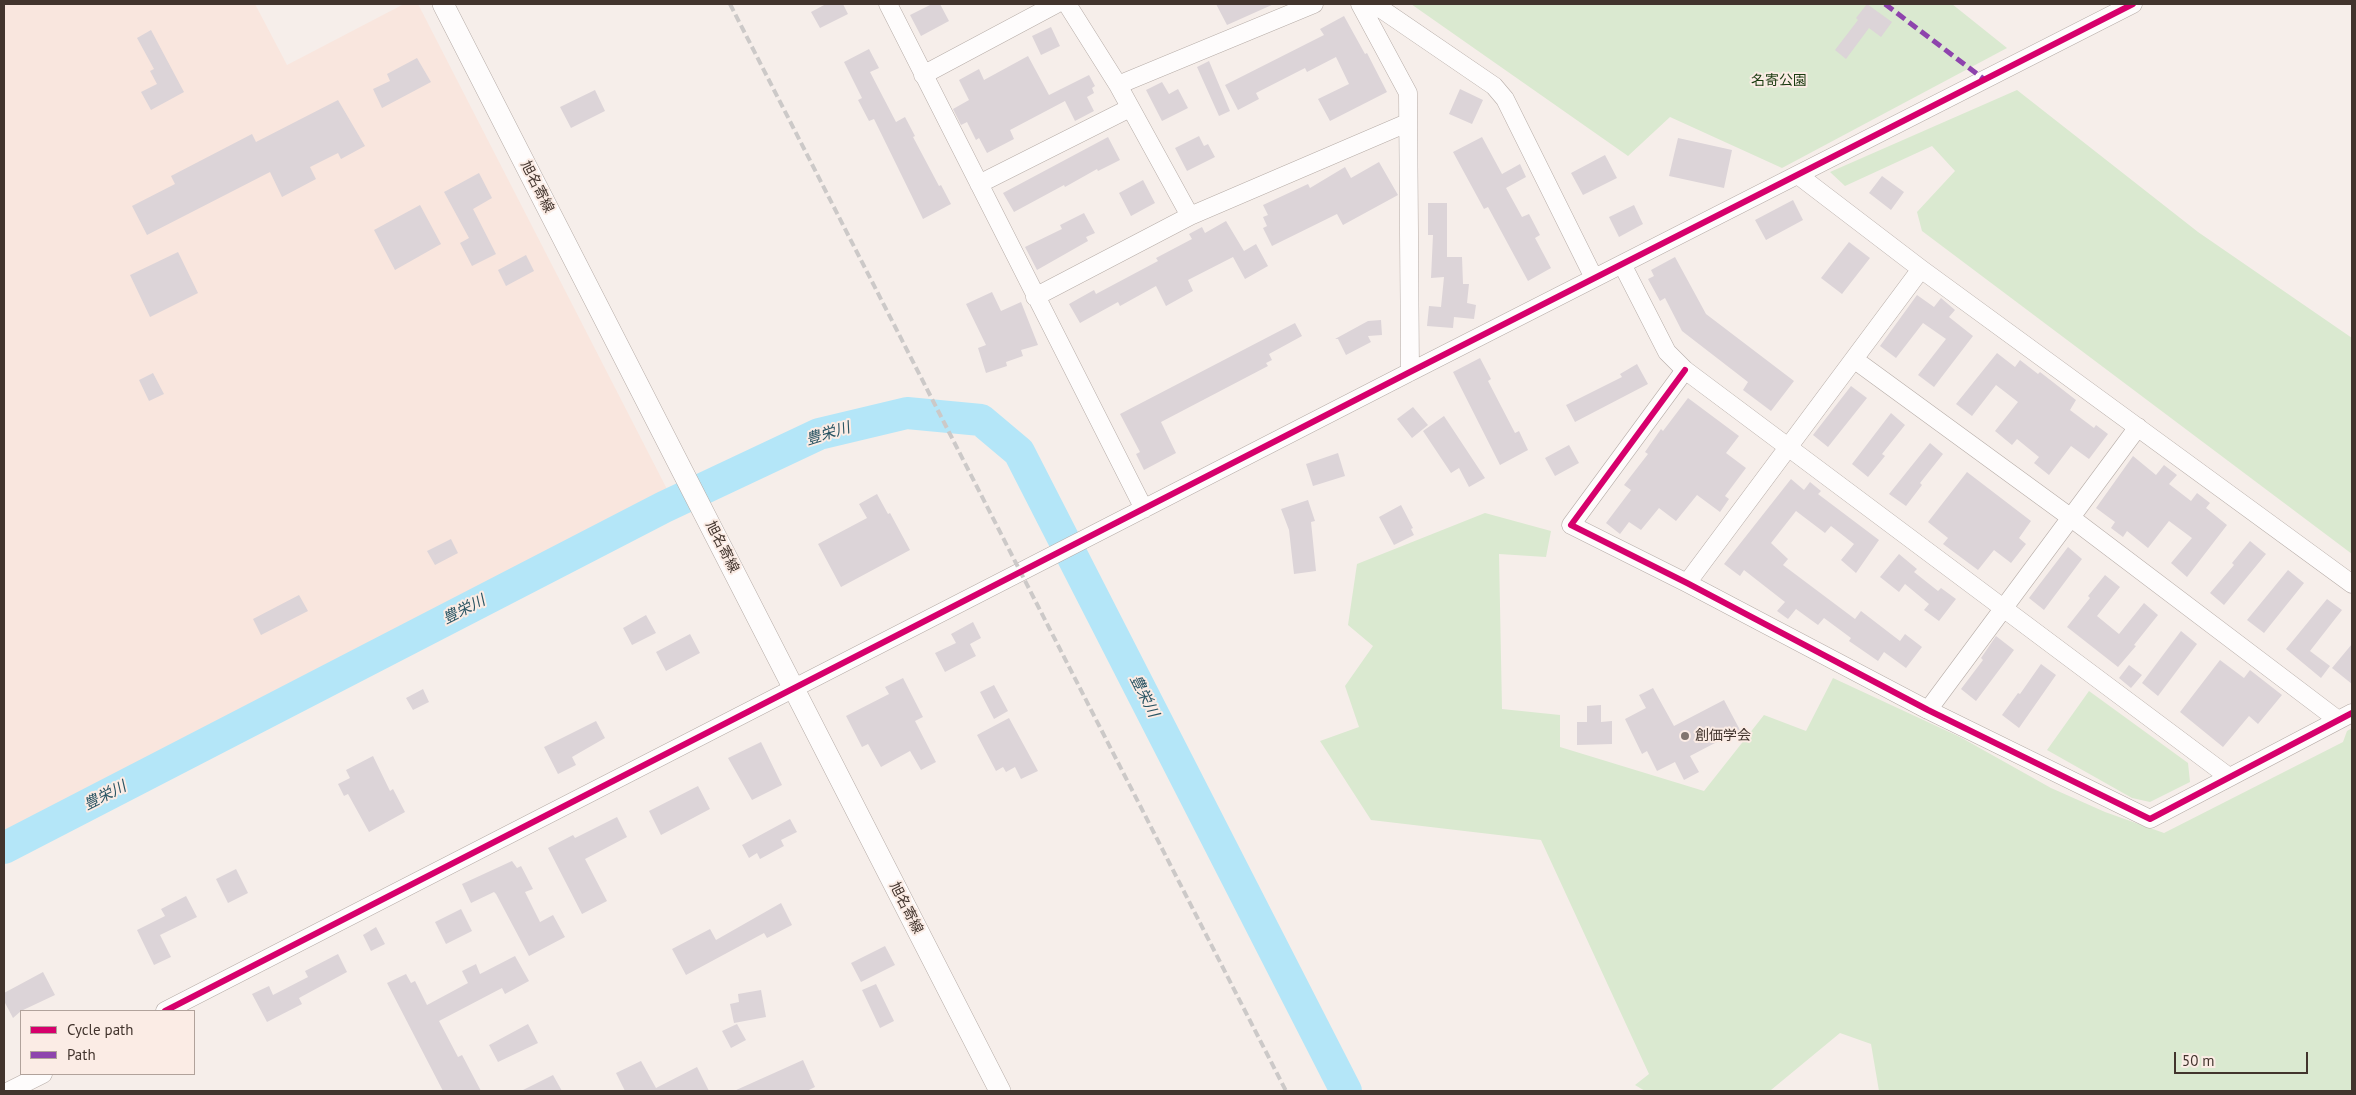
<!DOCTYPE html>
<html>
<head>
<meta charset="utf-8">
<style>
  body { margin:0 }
  #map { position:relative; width:2356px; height:1095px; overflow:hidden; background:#f6eeea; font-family:"PT Sans",sans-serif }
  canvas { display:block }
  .frame { position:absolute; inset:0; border:5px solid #42342d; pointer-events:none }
  .legend { position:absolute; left:20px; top:1010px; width:175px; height:65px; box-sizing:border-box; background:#fbece5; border:1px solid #b1a29b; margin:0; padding:6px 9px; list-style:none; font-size:15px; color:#42342d }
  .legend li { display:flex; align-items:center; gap:10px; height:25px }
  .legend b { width:25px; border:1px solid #b1a29b }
  .scale { position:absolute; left:2174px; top:1052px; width:134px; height:22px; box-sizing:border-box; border:2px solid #42342d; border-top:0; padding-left:6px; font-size:15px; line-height:18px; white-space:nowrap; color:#42342d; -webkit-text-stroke:4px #fbece5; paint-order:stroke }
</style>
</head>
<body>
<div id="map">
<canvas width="2356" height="1095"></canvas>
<div class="frame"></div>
<ul class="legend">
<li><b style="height:6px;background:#d6006c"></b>Cycle path</li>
<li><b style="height:6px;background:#8e44ad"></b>Path</li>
</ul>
<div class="scale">50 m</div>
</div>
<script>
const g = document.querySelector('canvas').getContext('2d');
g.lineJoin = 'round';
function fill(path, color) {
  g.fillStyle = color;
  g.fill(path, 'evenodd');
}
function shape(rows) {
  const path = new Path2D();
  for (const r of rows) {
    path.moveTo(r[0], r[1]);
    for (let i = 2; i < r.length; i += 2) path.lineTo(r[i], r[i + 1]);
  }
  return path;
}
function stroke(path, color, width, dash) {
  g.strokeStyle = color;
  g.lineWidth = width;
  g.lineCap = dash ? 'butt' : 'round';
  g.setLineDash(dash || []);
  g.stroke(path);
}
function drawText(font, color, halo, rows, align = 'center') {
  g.font = font + ' "PT Sans","Noto Sans JP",sans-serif';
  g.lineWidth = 4;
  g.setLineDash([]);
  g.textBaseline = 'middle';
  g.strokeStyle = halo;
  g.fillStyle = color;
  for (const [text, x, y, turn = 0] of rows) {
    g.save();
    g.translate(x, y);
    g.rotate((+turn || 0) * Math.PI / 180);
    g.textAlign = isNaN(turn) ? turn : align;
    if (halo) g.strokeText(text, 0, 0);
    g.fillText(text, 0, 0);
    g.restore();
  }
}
const built = shape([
  [4,4,255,4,287,65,404,4,418,4,669,493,4,837]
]);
const green = shape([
  [1411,4,1952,4,2007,48,1782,168,1670,117,1628,156],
  [2017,90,2198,232,2352,338,2352,554,1922,231,1917,212,1955,171,1932,146,1845,186,1830,172],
  [1485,513,1551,531,1546,557,1499,554,1502,709,1560,715,1560,747,1704,791,1764,715,1806,731,1833,678,1960,737,2051,788,2105,812,2164,833,2343,742,2347,731,2352,728,2352,1091,1879,1091,1871,1044,1840,1033,1771,1090,1645,1091,1635,1085,1649,1074,1541,840,1371,820,1320,741,1359,727,1345,686,1373,646,1348,625,1357,564],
  [2089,691,2188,763,2190,782,2150,802,2132,798,2047,750]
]);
const river = shape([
  [4,848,664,507,819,434,907,413,981,420,1019,452,1346,1091]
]);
const building = shape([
  [826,4,843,4,848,14,820,28,811,12],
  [932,4,940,4,949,21,921,36,910,15],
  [1216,4,1274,4,1227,25],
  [1867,4,1892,22,1881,37,1869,28,1846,59,1835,50,1858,20,1856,18],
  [1344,16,1365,54,1367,53,1387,92,1330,121,1318,99,1349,84,1336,57,1307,72,1305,68,1256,93,1259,99,1238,110,1225,85,1324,35,1320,29],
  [1051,27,1060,46,1041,55,1032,36],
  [151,30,184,92,151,110,141,92,157,84,150,71,154,69,137,38],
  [869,49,879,68,870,72,896,122,905,117,915,136,913,137,939,186,941,185,951,204,923,219,874,119,869,121,858,100,862,98,844,62],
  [1028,56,1049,95,1089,75,1095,86,1092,88,1094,93,1087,97,1094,111,1075,121,1065,101,1010,130,1014,139,987,153,979,138,976,140,967,122,961,125,953,109,969,100,959,80,979,69,984,80],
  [417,58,431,82,382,108,373,89,390,81,387,74],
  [1209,61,1230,111,1219,116,1197,67],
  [1162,82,1169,94,1178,89,1188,108,1162,121,1146,90],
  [1460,89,1483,100,1472,124,1449,114],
  [595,90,605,111,571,128,560,107],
  [338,100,365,146,341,159,338,153,310,167,316,179,282,197,270,172,147,235,132,206,175,184,171,176,252,134,256,142],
  [1199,136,1204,146,1208,144,1215,157,1187,171,1175,148],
  [1108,137,1120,160,1098,171,1097,169,1065,187,1064,185,1014,212,1003,193],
  [1482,137,1502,174,1520,164,1526,177,1506,188,1522,217,1529,214,1540,235,1535,238,1551,268,1528,281,1488,207,1484,209,1453,152],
  [1678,138,1732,150,1724,188,1669,176],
  [1605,155,1617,178,1583,195,1571,173],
  [1379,162,1398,195,1343,225,1337,214,1272,246,1263,228,1267,226,1263,217,1268,215,1263,205,1308,184,1310,188,1345,167,1351,178],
  [479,173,492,198,473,209,496,254,472,266,460,243,469,238,444,192],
  [1882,176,1904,192,1891,210,1869,193],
  [1143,180,1155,203,1131,216,1119,193],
  [1793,200,1803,220,1766,240,1755,220],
  [1428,203,1447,203,1447,257,1462,257,1463,284,1469,284,1467,303,1476,305,1474,319,1454,317,1453,328,1427,326,1429,306,1441,307,1444,277,1431,278,1433,235,1428,235],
  [420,205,441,244,395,270,374,230],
  [1634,205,1643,224,1619,237,1609,217],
  [1084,213,1095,233,1086,237,1088,241,1037,270,1025,247,1062,229,1060,225],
  [1226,221,1244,251,1256,244,1268,266,1245,279,1233,257,1188,280,1193,291,1166,306,1156,286,1120,306,1118,302,1080,323,1069,304,1094,290,1096,294,1158,261,1156,258,1192,239,1189,234,1202,227,1205,233],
  [1849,242,1870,258,1842,294,1821,278],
  [178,252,198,293,150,317,130,275],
  [526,255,534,271,506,286,498,270],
  [1675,257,1706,314,1794,381,1771,411,1743,390,1748,382,1682,331,1665,298,1660,301,1648,279,1654,276,1651,270],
  [992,292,1001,311,1021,302,1038,345,1021,350,1023,356,1006,362,1007,366,986,373,978,348,986,345,966,304],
  [1917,295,1934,307,1941,298,1955,310,1949,317,1973,336,1934,387,1918,375,1946,339,1923,323,1896,358,1880,346],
  [1381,320,1382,335,1368,336,1371,342,1346,355,1338,339,1335,339,1368,321],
  [1295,323,1302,336,1269,354,1272,360,1266,363,1268,366,1161,422,1176,453,1144,470,1136,454,1140,452,1120,414],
  [1997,353,2015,367,2020,360,2038,374,2040,372,2076,400,2070,410,2094,428,2096,425,2108,434,2089,459,2071,446,2049,475,2034,463,2039,457,2017,439,2012,445,1995,431,2018,402,1996,385,1972,416,1956,404],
  [1480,358,1491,379,1488,381,1515,433,1519,431,1528,450,1500,465,1453,372],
  [1637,364,1648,384,1575,422,1566,405,1622,377,1620,374],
  [153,373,164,394,149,401,139,380],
  [1851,386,1867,398,1828,447,1813,435],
  [1688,398,1739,436,1726,453,1746,468,1725,496,1729,499,1720,512,1697,495,1676,521,1659,508,1641,530,1629,522,1620,534,1606,523,1631,490,1624,485,1648,454,1645,452,1661,429,1663,431],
  [1413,407,1428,425,1412,438,1397,419],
  [1891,413,1905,425,1882,454,1885,456,1868,477,1852,464],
  [1444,416,1485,478,1469,487,1459,468,1451,473,1423,431],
  [1930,443,1943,454,1920,483,1922,485,1906,506,1889,494],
  [1569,445,1579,463,1555,476,1545,458],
  [1338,453,1345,476,1313,486,1306,464],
  [2133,456,2156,475,2164,465,2177,475,2169,484,2191,501,2197,493,2210,503,2206,508,2227,525,2187,577,2171,563,2192,538,2169,521,2148,548,2127,531,2123,537,2111,528,2115,522,2096,508],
  [1967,472,2031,521,2019,538,2026,544,2011,563,1994,550,1978,570,1943,544,1948,538,1928,522],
  [1791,479,1804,490,1810,482,1821,491,1818,494,1879,540,1856,573,1841,560,1854,544,1831,526,1825,533,1796,511,1771,543,1788,559,1783,565,1855,619,1861,611,1900,641,1905,634,1922,647,1906,668,1884,652,1878,661,1849,641,1851,638,1824,618,1818,625,1796,609,1788,619,1777,611,1785,602,1744,570,1740,576,1724,564],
  [877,494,888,514,890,513,910,550,841,587,818,544,867,518,859,504],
  [1308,500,1315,521,1311,522,1316,571,1294,574,1289,530,1281,509],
  [1401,505,1413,528,1411,529,1414,535,1394,545,1379,517],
  [451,539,458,553,435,565,427,551],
  [2250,541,2266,554,2224,605,2210,593,2234,565,2232,563],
  [2068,547,2082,559,2044,610,2029,598],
  [1899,554,1917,569,1914,572,1938,591,1941,588,1956,599,1939,621,1924,610,1929,604,1905,584,1899,592,1880,577],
  [2288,570,2304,583,2264,633,2247,620],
  [2105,575,2120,587,2097,616,2119,634,2144,603,2158,615,2134,645,2136,646,2118,667,2067,627,2090,598,2088,596],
  [299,595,308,611,261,635,253,619],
  [2327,599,2342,610,2310,651,2330,666,2321,678,2286,649],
  [646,615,656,633,632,645,623,628],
  [973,622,981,638,970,644,976,656,945,672,935,653,956,643,951,634],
  [2181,631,2197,644,2158,696,2142,683],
  [690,634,700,653,666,671,656,652],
  [1996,636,2014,650,1976,701,1961,689,1983,660,1981,658],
  [2352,644,2352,684,2332,668],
  [2220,660,2244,678,2250,670,2282,695,2258,724,2249,716,2223,747,2180,712],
  [2041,664,2056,675,2019,728,2002,715,2018,693,2020,694],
  [2129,665,2142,675,2131,688,2119,678],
  [903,678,923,717,915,721,936,762,921,770,910,751,881,767,868,744,862,747,846,716,889,694,885,687],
  [994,685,1008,711,994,719,980,692],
  [1653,688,1674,726,1724,700,1740,730,1690,756,1699,772,1684,780,1675,762,1657,771,1647,751,1642,754,1625,719,1646,708,1639,695],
  [423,689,429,702,413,710,406,698],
  [1601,705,1601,722,1612,721,1612,744,1577,745,1577,722,1587,722,1587,706],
  [1009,718,1038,771,1021,779,1015,767,1006,772,1003,767,996,771,977,735],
  [596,721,605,738,572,757,576,765,558,774,544,747],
  [761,742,782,785,752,800,728,758],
  [373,756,390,791,393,789,405,812,369,832,348,794,344,796,338,784,350,778,346,770],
  [698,786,710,809,661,835,649,811],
  [617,817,627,837,585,859,607,901,582,914,548,848,573,835,575,838],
  [790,819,797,832,781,840,784,846,760,859,757,853,749,858,742,845],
  [512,861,517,868,521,866,533,889,525,892,540,922,553,915,565,937,529,956,496,894,494,892,471,903,462,884],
  [236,869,248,893,228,903,216,879],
  [186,896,197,917,160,935,171,957,154,965,137,930,165,916,161,909],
  [781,903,792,925,767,938,764,933,686,975,672,949,710,929,716,940],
  [461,909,472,931,446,944,435,922],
  [376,927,385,944,371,951,363,935],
  [885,946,895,965,861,982,851,963],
  [338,954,347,972,299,998,302,1004,267,1022,252,994,269,986,273,995,308,977,305,971],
  [515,956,529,981,505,994,502,988,439,1021,458,1057,462,1055,481,1091,443,1091,387,983,406,974,411,983,415,981,427,1005,468,983,462,971,476,964,480,974],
  [43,972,55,995,21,1011,13,1018,4,1001,4,993],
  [876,984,894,1021,880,1028,862,990],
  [761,990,766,1017,734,1023,730,1004,739,1002,738,994],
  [528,1024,538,1043,498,1062,489,1045],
  [737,1024,746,1040,731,1048,722,1031],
  [803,1060,815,1087,807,1091,734,1091],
  [641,1061,656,1088,697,1067,709,1091,625,1091,616,1073],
  [553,1075,562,1091,521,1091]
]);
const minor = shape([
  [888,4,1144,509],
  [1067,4,1118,85,1190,216],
  [1360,4,1408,93,1410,372],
  [1374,4,1494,86,1505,99,1594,278],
  [923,75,1056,4],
  [1118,85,1314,4],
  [1798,175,1921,269,2352,584],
  [979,184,1130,108],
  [1622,264,1667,352,1685,370,2229,777],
  [1035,297,1190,216,1407,123],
  [1855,360,2070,517,2338,720],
  [1685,370,1571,525,1687,583,1928,710,2150,819,2352,713],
  [1687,583,1921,269],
  [1928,710,2138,427],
  [165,1011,1410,372,2133,4],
  [9,1091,43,1074]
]);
const major = shape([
  [443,4,1000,1091]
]);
const rail = shape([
  [730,4,1286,1091]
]);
const quiet = shape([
  [1885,4,1985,80]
]);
const cycleway = shape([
  [1685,370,1571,525,1687,583,1928,710,2150,819,2352,713],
  [165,1011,1410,372,2133,4]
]);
const markers = [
  [1685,736,5,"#81756f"]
];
const parkNames = [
  ["名寄公園",1779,81]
];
const streetNames = [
  ["旭名寄線",537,187,63],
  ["旭名寄線",722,547,63],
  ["旭名寄線",906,908,63]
];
const poiNames = [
  ["創価学会",1695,736]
];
const waterNames = [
  ["豊栄川",828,434,-17],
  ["豊栄川",464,610,-27],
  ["豊栄川",1144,696,63],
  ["豊栄川",105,796,-27]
];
fill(built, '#f9e6de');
fill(green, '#dae9d0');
stroke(river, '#b4e6f8', 32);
fill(building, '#dcd4d8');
stroke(minor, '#b5aba6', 19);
stroke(major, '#b5aba6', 22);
stroke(minor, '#fefcfc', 18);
stroke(major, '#fefcfc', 21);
stroke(rail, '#ccc9c8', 4, [8, 4]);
stroke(quiet, '#8e44ad', 5, [10, 5]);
stroke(cycleway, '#d6006c', 6);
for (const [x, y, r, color] of markers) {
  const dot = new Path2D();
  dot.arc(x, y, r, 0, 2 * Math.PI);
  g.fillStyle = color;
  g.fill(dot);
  stroke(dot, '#fbece5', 2);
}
drawText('14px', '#193a0e', '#fbece5', parkNames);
drawText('14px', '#42342d', '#fbece5', streetNames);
drawText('14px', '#42342d', '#fbece5', poiNames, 'left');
drawText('italic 15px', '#295463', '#fbece5', waterNames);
</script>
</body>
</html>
